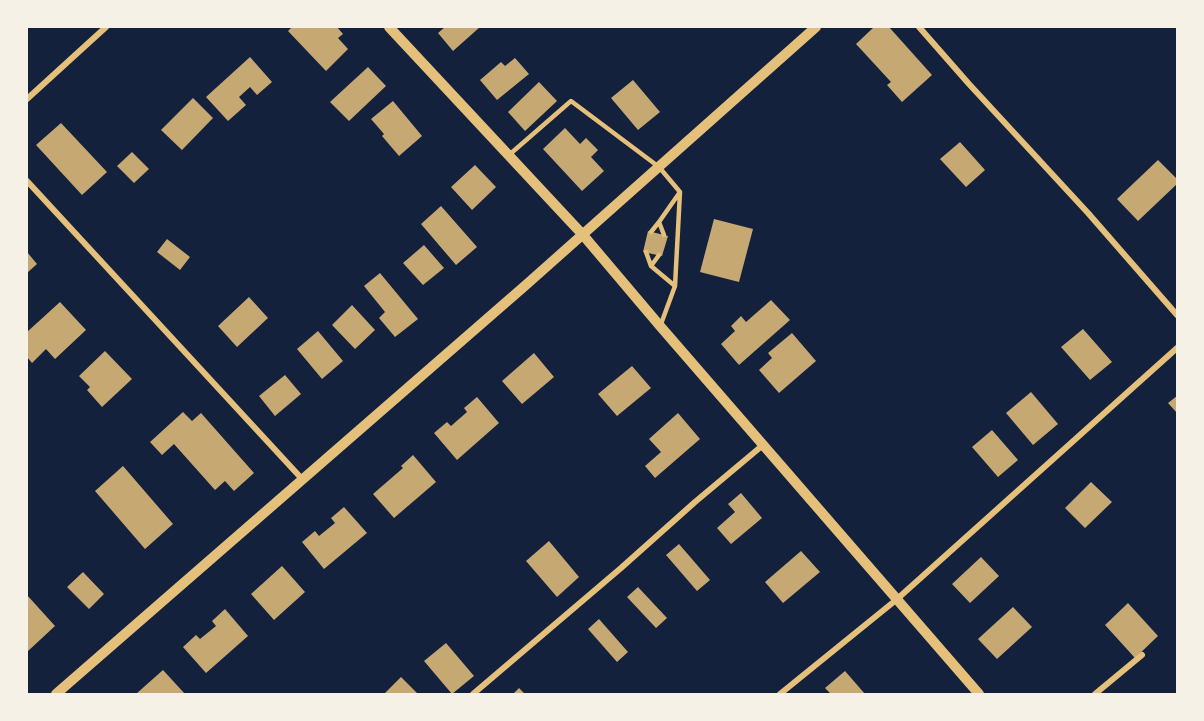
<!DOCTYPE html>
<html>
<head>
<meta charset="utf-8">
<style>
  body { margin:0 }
  #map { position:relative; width:1204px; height:721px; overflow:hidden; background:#14213d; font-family:"Alegreya Sans",sans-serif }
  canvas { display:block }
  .frame { position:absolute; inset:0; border:28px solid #f6f1e7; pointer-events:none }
</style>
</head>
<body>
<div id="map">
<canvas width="1204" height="721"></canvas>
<div class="frame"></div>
</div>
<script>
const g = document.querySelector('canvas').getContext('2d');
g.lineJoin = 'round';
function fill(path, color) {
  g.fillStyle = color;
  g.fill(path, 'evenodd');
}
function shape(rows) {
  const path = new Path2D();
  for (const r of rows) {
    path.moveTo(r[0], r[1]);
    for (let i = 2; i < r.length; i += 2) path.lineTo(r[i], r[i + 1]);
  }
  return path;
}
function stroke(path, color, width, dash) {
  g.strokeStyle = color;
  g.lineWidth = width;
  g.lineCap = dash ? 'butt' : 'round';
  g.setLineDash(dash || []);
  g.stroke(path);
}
const building = shape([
  [292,27,337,27,343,34,338,38,348,49,326,71,288,31],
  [445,27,480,27,453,51,438,33],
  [874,27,889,27,932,75,902,102,887,85,891,82,856,44],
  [250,57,272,82,257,95,250,87,239,97,246,105,228,121,206,97],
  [515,58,529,74,497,100,480,80,501,62,505,66],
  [368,67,386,86,349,121,330,102],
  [633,80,660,112,638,130,611,98],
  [539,82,557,101,525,131,508,112],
  [193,98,213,118,182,150,161,130],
  [393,101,422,136,399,156,382,136,384,134,371,119],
  [61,123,107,172,82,195,36,145],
  [565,128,580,144,586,138,598,150,591,157,604,171,582,191,543,149],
  [960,142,985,170,966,187,940,159],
  [132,152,149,169,134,183,117,166],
  [1158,160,1177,179,1177,184,1138,221,1117,199],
  [475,165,496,187,472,210,451,187],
  [441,206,477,247,456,265,421,224],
  [714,219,753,229,739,282,700,272],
  [648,231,668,236,662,256,643,252],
  [167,239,190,257,180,270,157,252],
  [424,245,444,268,423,285,403,263],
  [27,252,37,264,27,273],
  [380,273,418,319,395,337,379,318,385,312,364,286],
  [249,297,268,318,237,347,218,326],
  [771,300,790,320,739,365,721,344,735,331,731,326,741,316,746,322],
  [60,302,86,330,55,359,46,349,32,363,27,357,27,332],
  [352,305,375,330,355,349,332,325],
  [1083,329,1112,362,1090,380,1061,347],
  [318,331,343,361,322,379,297,349],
  [792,333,816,361,779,393,759,370,772,358,768,353],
  [105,351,132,379,102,407,87,390,90,387,79,376],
  [534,353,554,377,522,404,502,381],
  [632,366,651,388,617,416,598,394],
  [285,375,301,394,275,416,259,396],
  [1031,392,1058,424,1033,445,1006,413],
  [1177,396,1177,413,1168,403],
  [477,397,499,423,457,460,434,433,447,422,451,426,467,412,464,408],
  [183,412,192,421,201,413,254,473,234,491,225,481,215,490,174,444,162,455,150,442],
  [678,413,700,439,655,478,645,466,661,452,649,439],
  [992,430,1018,460,998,477,972,447],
  [413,455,436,482,394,518,373,494,403,468,401,466],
  [123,466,173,524,145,549,95,491],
  [1091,482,1112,502,1085,528,1065,508],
  [741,493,762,518,731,544,717,528,735,512,728,504],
  [344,507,367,533,324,569,302,542,315,531,319,536,335,523,331,518],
  [549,541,579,577,557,597,526,561],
  [679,544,710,580,697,591,666,555],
  [801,551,820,572,783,603,765,582],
  [981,557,999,576,970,603,952,584],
  [282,566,305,592,274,620,251,594],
  [83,572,104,594,89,609,67,587],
  [638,587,667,618,656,628,627,597],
  [27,595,55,626,27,652],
  [1128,603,1158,636,1135,658,1105,625],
  [1013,607,1032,627,997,659,978,639],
  [225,609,248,636,206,673,183,647,196,635,200,639,216,626,212,621],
  [599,619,628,652,617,662,588,629],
  [446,643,474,676,452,694,424,661],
  [163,670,185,694,136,694],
  [845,671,865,694,831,694,825,688],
  [401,677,418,694,384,694],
  [519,688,525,694,513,694]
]);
const service = shape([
  [509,155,571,101,659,167,680,192,675,286,661,324],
  [651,232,659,222],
  [664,235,659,222,680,192],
  [646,252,651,266],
  [659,255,651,266,675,286]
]);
const minor = shape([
  [919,27,969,84,1088,213,1177,315],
  [27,99,106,27],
  [27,181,303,480],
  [473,694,621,568,695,502,763,445],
  [780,694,896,600,1177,348],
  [1095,694,1142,655]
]);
const tertiary = shape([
  [389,27,583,235,660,326,979,694],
  [56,694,527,284,816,27]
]);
fill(building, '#c6a872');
stroke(service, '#e5c07b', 4.5);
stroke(minor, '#e5c07b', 6);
stroke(tertiary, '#e5c07b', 10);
</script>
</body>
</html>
